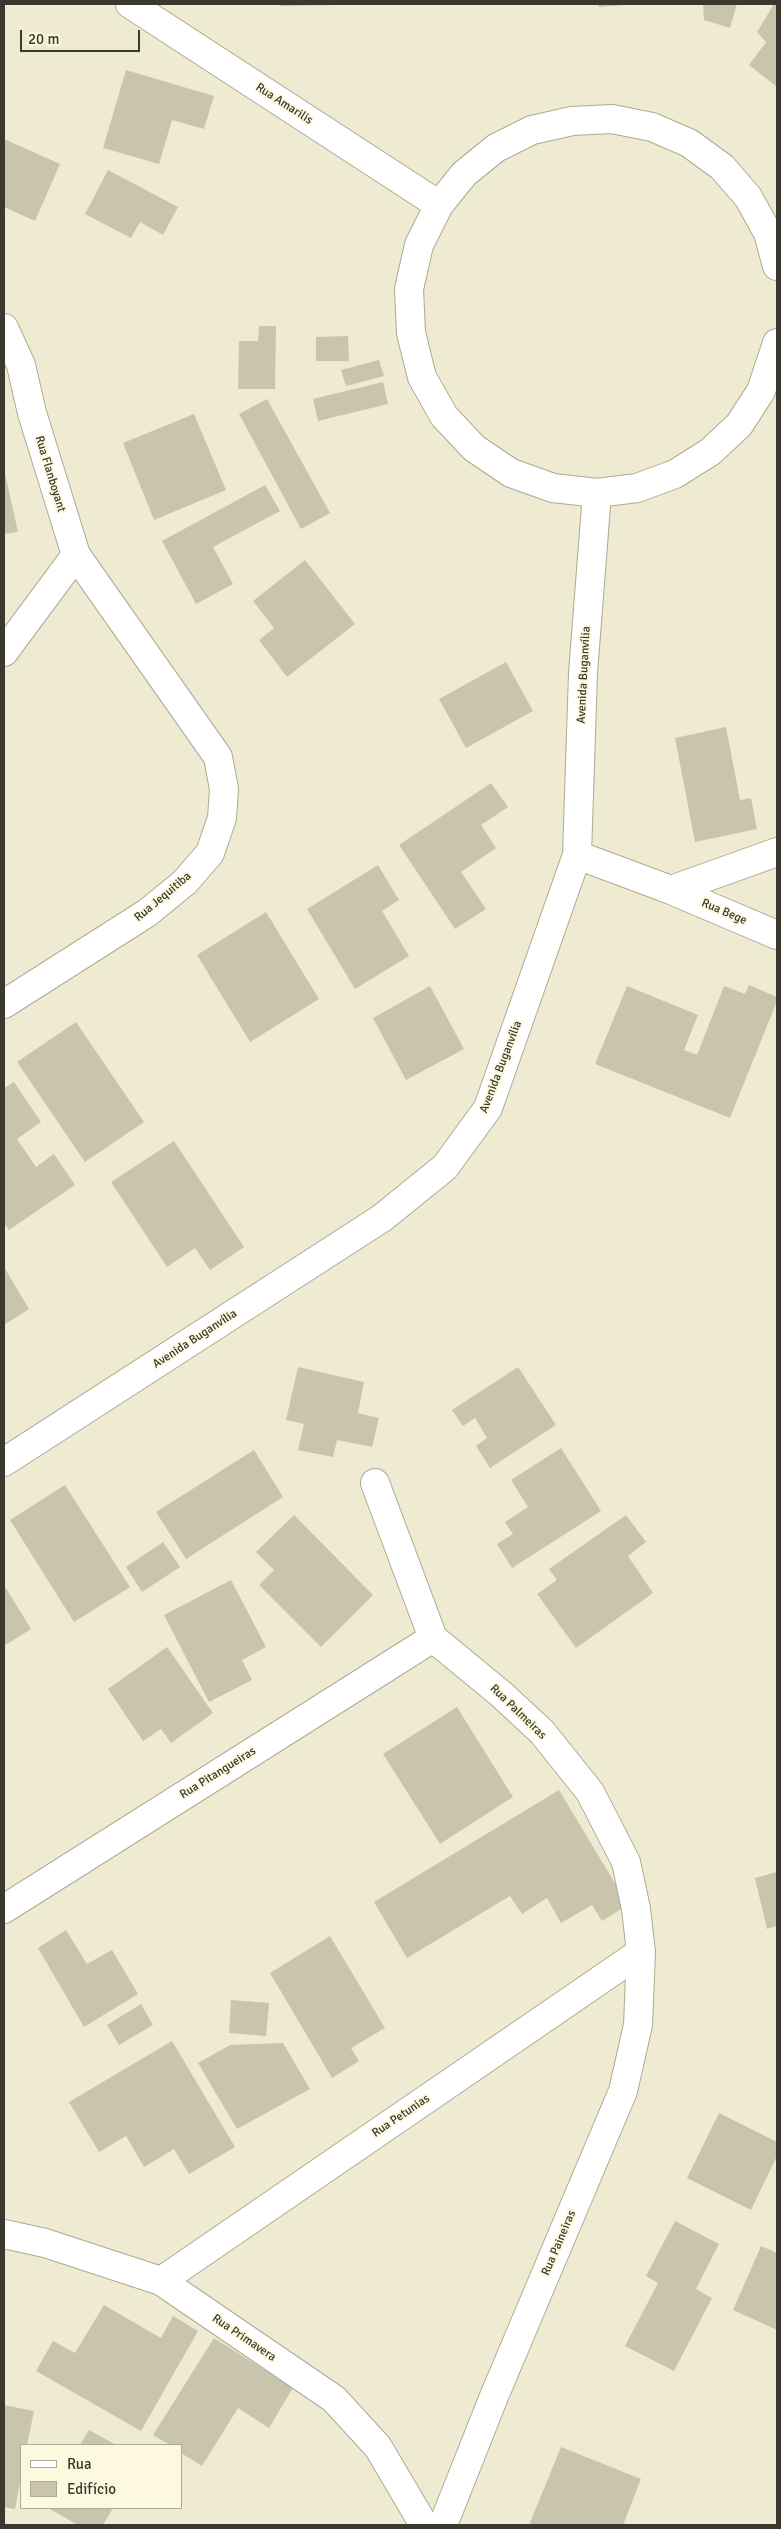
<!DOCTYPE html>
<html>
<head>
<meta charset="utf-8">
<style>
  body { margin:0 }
  #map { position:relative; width:781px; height:2529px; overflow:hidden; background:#efebd2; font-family:Signika,sans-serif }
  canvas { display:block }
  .frame { position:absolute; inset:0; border:5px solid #3a382f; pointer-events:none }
  .legend { position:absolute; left:20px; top:2444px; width:162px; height:65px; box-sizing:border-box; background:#fcf9df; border:1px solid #aeac99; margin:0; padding:6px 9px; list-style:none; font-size:15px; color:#3a382f }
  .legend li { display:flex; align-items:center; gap:10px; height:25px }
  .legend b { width:25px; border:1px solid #aeac99 }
  .scale { position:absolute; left:20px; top:30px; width:120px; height:22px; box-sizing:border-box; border:2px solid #3a382f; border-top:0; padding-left:6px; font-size:15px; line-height:18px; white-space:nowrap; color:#3a382f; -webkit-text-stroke:4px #fcf9df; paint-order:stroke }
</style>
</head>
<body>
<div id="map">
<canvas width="781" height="2529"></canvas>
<div class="frame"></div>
<ul class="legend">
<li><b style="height:6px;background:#fff"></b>Rua</li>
<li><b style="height:14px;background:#c9c5ad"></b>Edifício</li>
</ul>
<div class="scale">20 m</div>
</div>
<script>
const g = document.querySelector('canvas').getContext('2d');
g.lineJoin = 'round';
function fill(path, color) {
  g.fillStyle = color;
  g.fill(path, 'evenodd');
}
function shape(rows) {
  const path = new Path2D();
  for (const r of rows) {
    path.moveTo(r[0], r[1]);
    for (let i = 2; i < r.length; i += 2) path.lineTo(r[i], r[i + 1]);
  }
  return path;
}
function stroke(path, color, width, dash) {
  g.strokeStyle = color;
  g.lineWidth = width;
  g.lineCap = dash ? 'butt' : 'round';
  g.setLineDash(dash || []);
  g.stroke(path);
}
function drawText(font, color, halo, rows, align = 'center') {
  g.font = font + ' Signika,sans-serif';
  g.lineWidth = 4;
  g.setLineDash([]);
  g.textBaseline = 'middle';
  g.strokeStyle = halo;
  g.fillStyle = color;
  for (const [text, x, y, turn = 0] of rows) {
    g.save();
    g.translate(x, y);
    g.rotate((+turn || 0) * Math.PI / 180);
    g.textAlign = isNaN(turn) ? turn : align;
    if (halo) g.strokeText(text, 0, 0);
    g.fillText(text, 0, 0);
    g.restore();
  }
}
const building = shape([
  [280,4,336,4,336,5,280,6],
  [598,4,624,4,624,5,599,7],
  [703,4,737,4,730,28,704,20],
  [774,4,777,4,777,87,749,65,766,42,757,32],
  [126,70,214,96,204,129,172,120,159,164,103,148],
  [4,139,60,164,35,221,4,207],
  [108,170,178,207,163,235,140,222,131,238,85,214],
  [259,326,276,326,275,389,238,389,239,341,258,341],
  [348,336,349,361,316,361,316,337],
  [379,360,384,376,346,386,341,370],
  [383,382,388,404,318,421,313,399],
  [267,399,330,513,301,529,239,414],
  [194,414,226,490,154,520,123,443],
  [4,469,18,532,4,534],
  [265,485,280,511,213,547,233,584,196,604,162,541],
  [305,560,355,624,287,677,259,640,274,628,253,601],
  [506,662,533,711,466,748,439,699],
  [726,727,740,800,751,798,757,829,695,842,675,738],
  [491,783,508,807,481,825,496,848,461,872,486,909,455,929,399,845],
  [378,865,399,900,382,911,409,956,355,989,307,909],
  [266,912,319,999,250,1042,197,955],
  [749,985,777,997,777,1001,730,1118,595,1064,627,986,698,1015,684,1050,697,1055,724,986,745,994],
  [430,986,464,1049,406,1080,373,1018],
  [76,1022,144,1122,85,1162,17,1062],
  [14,1082,41,1122,17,1139,36,1167,54,1154,75,1185,9,1230,4,1223,4,1088],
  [174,1141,244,1247,210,1270,195,1248,167,1267,111,1182],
  [4,1267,29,1309,4,1325],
  [298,1367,364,1382,358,1413,379,1418,372,1447,337,1440,333,1457,298,1450,304,1424,286,1420],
  [518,1367,556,1425,490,1468,476,1446,487,1438,475,1418,463,1426,452,1410],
  [561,1448,601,1511,512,1568,497,1544,513,1534,505,1522,528,1507,511,1480],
  [254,1450,283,1497,186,1559,156,1512],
  [65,1485,130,1587,74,1622,10,1520],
  [294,1515,373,1595,321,1647,259,1585,274,1570,256,1552],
  [626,1515,646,1542,628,1556,653,1593,576,1648,537,1594,557,1580,549,1569],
  [163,1542,180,1567,142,1592,126,1567],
  [231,1580,266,1647,242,1660,252,1680,209,1702,164,1615],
  [4,1585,31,1629,4,1646],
  [167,1647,213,1713,171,1743,161,1729,143,1741,108,1689],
  [457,1707,513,1797,440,1844,383,1754],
  [559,1790,628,1905,602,1921,592,1905,561,1923,547,1898,522,1914,510,1896,407,1958,374,1902],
  [777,1872,777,1926,767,1929,755,1878],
  [66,1930,87,1964,112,1950,138,1994,84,2027,38,1948],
  [330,1936,385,2028,351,2048,359,2061,332,2078,270,1973],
  [231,2000,269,2003,266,2036,229,2033],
  [141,2004,153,2025,119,2045,107,2025],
  [172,2041,235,2147,189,2174,174,2149,144,2167,126,2136,99,2152,69,2102],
  [283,2043,310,2089,237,2129,198,2063,230,2045],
  [719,2113,777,2142,777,2156,751,2210,687,2178],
  [675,2221,719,2244,696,2289,712,2298,674,2371,625,2346,658,2283,646,2276],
  [761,2246,777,2253,777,2330,733,2310],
  [104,2305,161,2338,173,2316,198,2331,141,2431,36,2371,53,2341,75,2353],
  [214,2338,293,2388,269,2428,238,2408,202,2466,181,2453,181,2445,170,2445,153,2435],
  [4,2405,34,2411,27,2445,21,2445,21,2477,15,2509,4,2507],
  [89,2430,116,2445,80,2445],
  [561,2447,641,2479,623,2525,529,2525],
  [48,2508,113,2508,103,2525,78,2525]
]);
const minor = shape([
  [130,4,439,205],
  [777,266,768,233,748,197,722,167,689,143,652,127,612,119,572,121,532,130,496,148,464,174,439,205,419,245,409,289,411,333,422,377,444,416,474,448,511,473,553,488,597,493,637,488,675,474,710,452,739,425,761,391,777,343],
  [4,328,21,365,32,413,76,555,218,757,224,789,222,818,210,853,185,882,147,913,4,1004],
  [4,652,76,555],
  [577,855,671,890,777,935],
  [671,890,777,852],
  [4,1462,382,1218,445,1167,488,1108,577,855,583,673,597,493],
  [375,1483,433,1638,501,1694,542,1732,590,1792,626,1862,636,1909,641,1952,638,2025,623,2091,495,2394,443,2525],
  [4,1909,433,1638],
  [4,2234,45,2243,161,2281,334,2399,378,2447,424,2525],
  [161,2281,641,1952]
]);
const streetNames = [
  ["Rua Amarilis",284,104,33],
  ["Rua Flanboyant",50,474,73],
  ["Avenida Buganvília",584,675,-87],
  ["Rua Jequitiba",163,897,-40],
  ["Rua Bege",724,912,23],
  ["Avenida Buganvília",501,1067,-69],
  ["Avenida Buganvília",195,1339,-33],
  ["Rua Palmeiras",518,1712,44],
  ["Rua Pitangueiras",218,1773,-32],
  ["Rua Petunias",401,2116,-34],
  ["Rua Paineiras",559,2243,-67],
  ["Rua Primavera",244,2338,34]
];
fill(building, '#c9c5ad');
stroke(minor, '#adaa92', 30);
stroke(minor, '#fff', 28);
drawText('12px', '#3a382f', '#fcf9df', streetNames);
</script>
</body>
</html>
